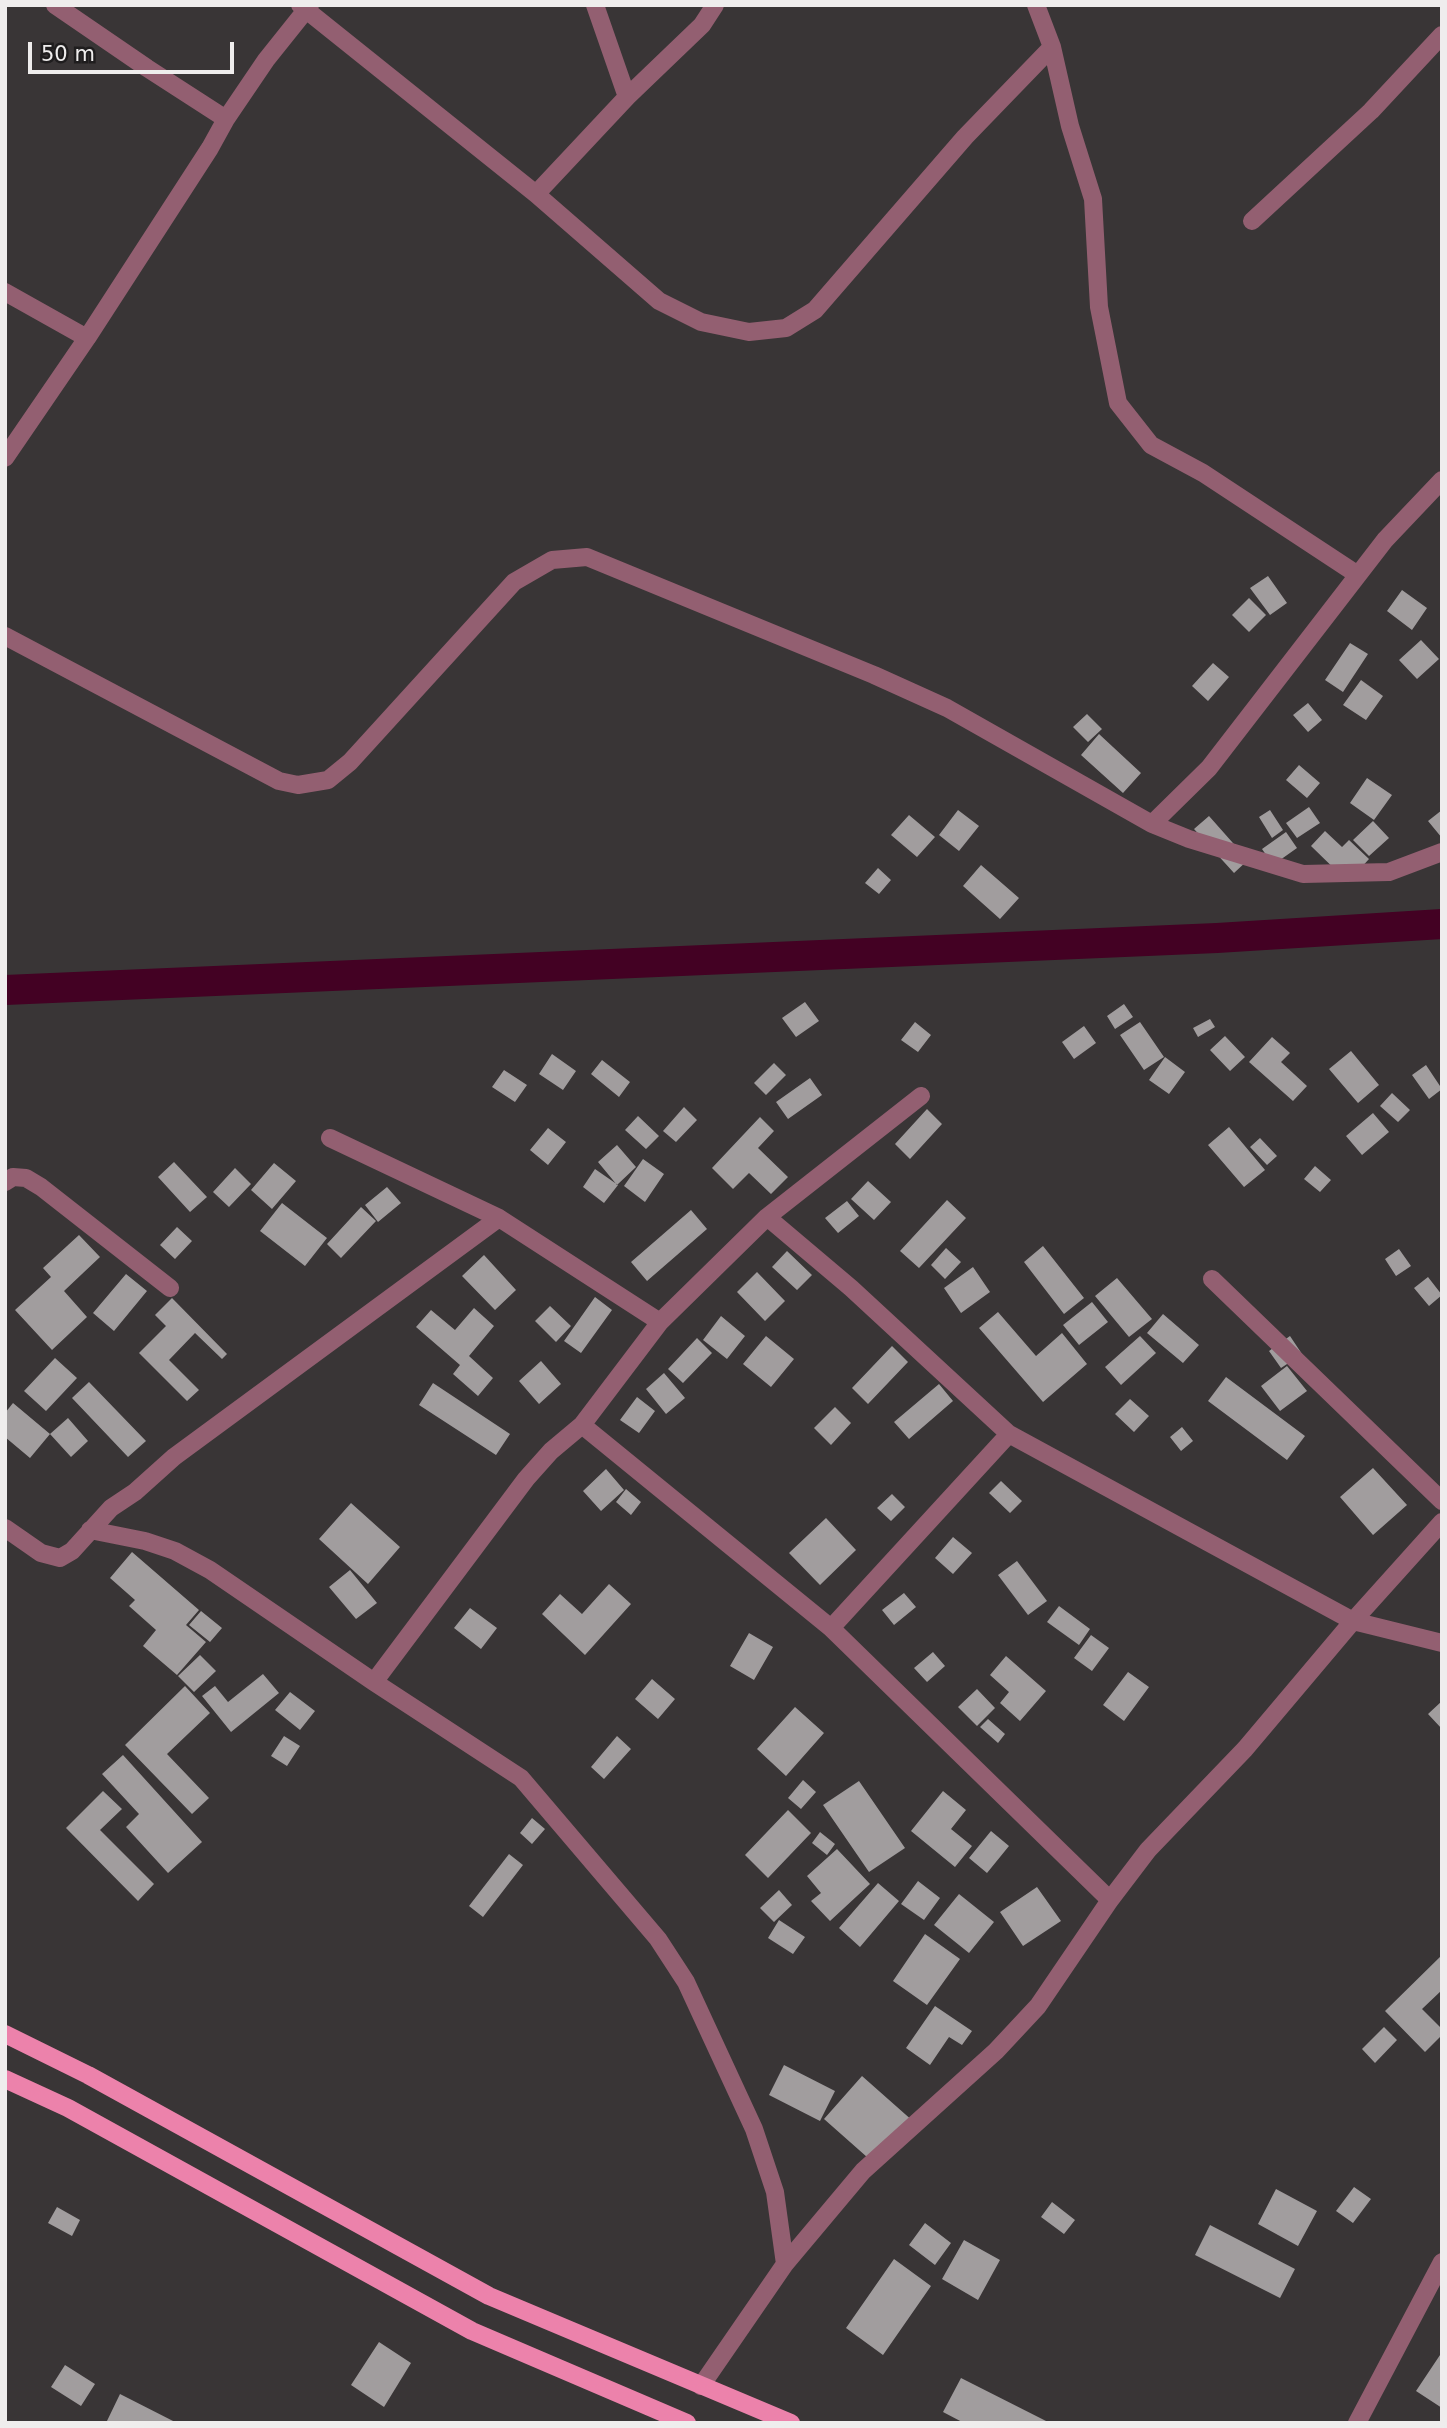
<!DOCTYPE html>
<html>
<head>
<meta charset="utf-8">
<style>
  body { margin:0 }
  #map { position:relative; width:1447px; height:2428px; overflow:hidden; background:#393536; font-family:"DejaVu Sans",sans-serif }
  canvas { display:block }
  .frame { position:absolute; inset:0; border:7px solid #efeded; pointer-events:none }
  .scale { position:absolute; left:28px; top:42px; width:206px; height:32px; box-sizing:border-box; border:4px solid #efeded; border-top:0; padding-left:9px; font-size:21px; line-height:24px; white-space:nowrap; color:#efeded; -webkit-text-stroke:5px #1f1d1e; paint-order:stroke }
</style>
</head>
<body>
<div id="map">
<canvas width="1447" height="2428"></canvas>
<div class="frame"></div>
<div class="scale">50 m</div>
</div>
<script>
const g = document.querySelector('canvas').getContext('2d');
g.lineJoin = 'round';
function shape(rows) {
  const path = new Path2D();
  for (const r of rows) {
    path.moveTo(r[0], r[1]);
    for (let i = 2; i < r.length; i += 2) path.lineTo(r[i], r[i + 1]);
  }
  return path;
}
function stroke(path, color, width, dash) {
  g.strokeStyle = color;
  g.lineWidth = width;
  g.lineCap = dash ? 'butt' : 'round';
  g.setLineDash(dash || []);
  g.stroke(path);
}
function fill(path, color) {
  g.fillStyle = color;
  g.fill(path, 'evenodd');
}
const canal = shape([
  [5,990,1217,938,1442,924]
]);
const building = shape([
  [1268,576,1287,603,1270,615,1250,588],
  [1402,590,1427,608,1412,630,1387,611],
  [1249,598,1266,615,1249,632,1232,615],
  [1421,640,1439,659,1417,679,1399,660],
  [1350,643,1368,654,1343,692,1325,680],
  [1213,663,1229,677,1208,701,1192,686],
  [1361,680,1383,696,1366,720,1343,705],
  [1308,703,1322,720,1308,732,1293,715],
  [1087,714,1102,729,1088,742,1073,727],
  [1099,734,1141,773,1123,793,1081,755],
  [1299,765,1320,783,1307,798,1286,780],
  [1367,778,1392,795,1374,820,1350,803],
  [1309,807,1320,823,1297,838,1286,823],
  [958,810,979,826,959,851,939,835],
  [1270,810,1283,830,1272,838,1259,817],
  [1442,810,1442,838,1428,821],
  [909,815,935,837,917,857,891,835],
  [1209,816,1248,860,1234,873,1194,829],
  [1373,821,1389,838,1369,856,1353,840],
  [1325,831,1342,847,1349,840,1369,859,1348,882,1311,846],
  [1286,832,1297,848,1273,865,1262,849],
  [981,865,1019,898,1000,919,963,886],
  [878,868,891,880,879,894,865,883],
  [805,1002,819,1021,796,1037,782,1018],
  [1124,1004,1133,1017,1115,1029,1107,1016],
  [1210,1019,1215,1027,1198,1037,1193,1028],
  [915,1022,931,1035,918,1052,901,1040],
  [1140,1022,1164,1057,1144,1070,1120,1035],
  [1084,1026,1096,1043,1074,1059,1062,1042],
  [1225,1036,1245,1057,1230,1071,1210,1050],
  [1272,1037,1290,1053,1281,1062,1307,1086,1293,1101,1249,1062],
  [1351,1051,1379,1085,1358,1103,1329,1069],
  [552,1054,576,1071,563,1090,539,1074],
  [1165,1057,1185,1072,1169,1094,1149,1080],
  [602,1060,630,1082,619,1097,591,1074],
  [774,1063,786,1075,766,1095,754,1083],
  [1426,1065,1442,1089,1429,1099,1412,1075],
  [504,1070,527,1085,515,1102,492,1087],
  [810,1078,822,1095,788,1119,776,1102],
  [1392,1093,1410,1110,1398,1122,1380,1106],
  [684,1107,697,1120,676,1142,663,1131],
  [927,1109,942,1124,910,1159,895,1144],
  [1373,1113,1389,1132,1362,1155,1346,1136],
  [638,1116,659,1136,646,1149,625,1130],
  [760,1117,774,1131,758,1148,788,1177,771,1194,749,1173,733,1189,712,1168],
  [1229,1127,1265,1170,1244,1187,1208,1145],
  [548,1128,566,1142,548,1165,530,1150],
  [1260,1138,1277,1156,1267,1165,1250,1147],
  [617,1145,636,1167,617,1185,598,1162],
  [643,1159,664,1174,645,1202,624,1186],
  [174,1162,207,1197,190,1212,158,1177],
  [274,1163,296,1181,272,1209,251,1190],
  [1315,1166,1331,1180,1320,1192,1304,1179],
  [235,1168,251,1184,229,1207,213,1192],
  [595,1169,618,1185,604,1203,583,1187],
  [868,1181,891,1202,874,1220,851,1199],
  [387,1187,401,1203,378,1222,365,1205],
  [947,1200,966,1218,919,1268,900,1251],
  [847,1201,859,1216,838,1233,825,1218],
  [282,1203,327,1238,305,1266,260,1231],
  [361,1207,376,1221,341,1258,327,1244],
  [691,1210,707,1229,647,1281,631,1262],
  [177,1227,192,1241,175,1259,160,1245],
  [79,1235,100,1257,64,1291,87,1317,52,1350,15,1310,51,1277,43,1268],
  [1043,1246,1084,1298,1064,1314,1024,1262],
  [946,1248,961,1262,945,1279,931,1265],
  [1399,1249,1411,1266,1396,1276,1385,1259],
  [787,1251,812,1275,797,1290,772,1267],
  [484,1255,516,1290,495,1310,462,1276],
  [973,1267,990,1292,961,1313,944,1288],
  [757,1272,785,1301,765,1321,737,1292],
  [126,1274,147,1291,114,1331,93,1313],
  [1428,1277,1442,1295,1429,1306,1414,1288],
  [1117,1278,1152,1319,1129,1337,1095,1296],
  [595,1297,612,1310,581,1353,564,1341],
  [172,1298,227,1354,222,1359,195,1333,169,1360,199,1390,187,1401,139,1353,166,1326,155,1315],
  [1092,1302,1108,1322,1079,1345,1063,1325],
  [550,1306,571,1326,556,1342,535,1321],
  [474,1308,494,1326,469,1356,493,1378,478,1396,453,1374,460,1365,416,1327,431,1310,455,1330],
  [998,1312,1036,1356,1062,1333,1087,1364,1043,1402,979,1328],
  [1163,1314,1199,1345,1183,1363,1147,1333],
  [721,1316,745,1336,727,1359,703,1340],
  [766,1336,794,1359,771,1387,743,1364],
  [1140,1336,1156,1353,1121,1385,1105,1367],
  [1290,1336,1302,1354,1281,1368,1269,1351],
  [697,1338,712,1353,683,1383,668,1369],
  [892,1346,908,1362,868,1404,852,1388],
  [55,1358,77,1378,46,1411,24,1391],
  [541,1361,561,1384,539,1404,519,1381],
  [1287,1366,1307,1391,1280,1411,1261,1386],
  [664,1373,685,1398,666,1414,646,1389],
  [1226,1377,1305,1436,1287,1460,1208,1401],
  [89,1382,146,1441,128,1457,72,1398],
  [433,1383,510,1434,496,1455,419,1405],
  [939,1384,953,1401,909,1439,894,1422],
  [637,1397,655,1411,639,1433,620,1420],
  [1130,1399,1149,1416,1134,1432,1115,1414],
  [13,1403,50,1434,30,1458,5,1437,5,1413],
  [835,1407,851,1423,831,1445,814,1428],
  [68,1418,88,1441,71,1457,50,1434],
  [1182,1427,1193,1441,1181,1451,1170,1437],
  [1373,1468,1407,1505,1373,1535,1340,1497],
  [606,1469,624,1490,601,1511,583,1491],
  [1001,1481,1022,1501,1010,1513,989,1493],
  [626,1489,641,1502,631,1515,616,1502],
  [892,1494,905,1507,891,1521,877,1508],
  [351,1503,400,1547,368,1584,319,1539],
  [826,1518,856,1550,820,1585,789,1553],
  [953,1537,972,1553,953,1574,935,1558],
  [132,1552,199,1610,186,1625,206,1642,177,1675,143,1646,156,1630,129,1606,135,1600,110,1578],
  [1017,1561,1047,1601,1028,1615,998,1575],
  [350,1570,377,1603,356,1619,329,1587],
  [609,1584,631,1604,585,1655,542,1614,560,1594,582,1614],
  [904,1593,916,1607,894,1625,882,1610],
  [1059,1606,1090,1629,1079,1645,1047,1622],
  [470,1608,497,1628,481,1649,454,1628],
  [201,1611,222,1628,210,1642,189,1625],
  [749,1633,773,1647,754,1680,730,1666],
  [1091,1635,1109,1648,1092,1671,1074,1658],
  [933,1652,945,1666,927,1682,914,1668],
  [200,1655,216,1671,194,1692,178,1676],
  [1006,1656,1046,1691,1020,1721,1000,1703,1009,1692,990,1675],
  [1128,1672,1149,1687,1124,1721,1103,1705],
  [263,1674,279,1693,231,1732,202,1696,215,1686,228,1702],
  [652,1679,675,1699,658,1719,635,1699],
  [185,1686,210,1713,167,1754,209,1798,192,1814,125,1745],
  [977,1689,995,1708,977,1726,958,1707],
  [290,1692,315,1711,300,1730,275,1710],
  [1442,1701,1442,1729,1428,1714],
  [795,1707,824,1733,786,1776,757,1749],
  [988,1719,1005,1734,998,1743,980,1727],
  [284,1736,300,1746,287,1766,271,1756],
  [617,1736,631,1749,604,1779,591,1767],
  [123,1755,202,1842,168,1873,126,1827,139,1814,102,1774],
  [803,1780,816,1792,801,1809,788,1798],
  [859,1781,905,1848,869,1872,823,1805],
  [103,1791,122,1809,100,1830,154,1884,138,1901,66,1828],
  [943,1791,966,1810,951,1829,972,1846,955,1867,911,1831],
  [788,1810,811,1833,768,1878,745,1855],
  [532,1818,545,1829,532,1844,520,1833],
  [991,1831,1009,1846,987,1873,969,1858],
  [820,1832,835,1844,827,1855,812,1843],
  [837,1849,870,1884,830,1921,811,1901,821,1893,807,1876],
  [509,1854,523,1865,483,1917,469,1906],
  [918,1881,940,1898,924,1920,901,1904],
  [878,1883,899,1901,860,1947,839,1928],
  [1037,1887,1061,1921,1023,1946,1000,1912],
  [779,1890,792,1905,774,1922,760,1908],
  [959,1894,994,1922,969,1953,934,1925],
  [779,1920,805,1937,793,1954,768,1938],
  [925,1934,960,1959,927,2005,893,1981],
  [1442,1955,1442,1990,1422,2009,1442,2029,1442,2035,1425,2052,1385,2011],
  [935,2006,972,2031,962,2045,949,2037,930,2065,906,2048],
  [1384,2027,1397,2040,1375,2063,1362,2049],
  [784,2065,835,2091,820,2121,769,2095],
  [862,2076,914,2122,876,2165,824,2119],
  [1354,2187,1371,2199,1353,2223,1336,2211],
  [1276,2189,1317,2211,1298,2246,1258,2224],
  [1052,2202,1075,2220,1064,2234,1041,2217],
  [57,2207,80,2220,72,2236,48,2223],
  [925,2223,951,2243,935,2265,909,2245],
  [1210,2225,1295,2269,1280,2298,1195,2255],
  [964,2240,1000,2260,978,2300,942,2279],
  [894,2259,931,2286,883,2355,846,2328],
  [379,2342,411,2363,384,2407,351,2385],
  [1442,2352,1442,2408,1416,2391],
  [65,2365,95,2384,81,2406,51,2387],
  [961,2378,1050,2423,964,2423,943,2412],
  [120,2394,177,2423,106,2423]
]);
const minor = shape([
  [55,5,147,68,226,119,266,60,310,5],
  [300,5,536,194,659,301,701,322,749,332,786,328,815,310,965,137,1052,47],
  [595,5,627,97],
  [1036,5,1052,47,1070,126,1093,199,1099,307,1118,403,1151,445,1203,473,1358,575],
  [536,194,627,97,702,25,715,5],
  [1252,221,1371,111,1442,35],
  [5,292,87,338],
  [5,458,87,338,210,148,226,119],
  [5,636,279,781,298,785,328,780,350,762,514,582,552,560,587,557,874,675,947,708,1152,824,1209,768,1385,540,1442,480],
  [1152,824,1189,839,1303,874,1389,872,1442,852],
  [330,1138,499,1218,660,1322],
  [5,1182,13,1177,26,1178,41,1187,170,1288],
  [767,1217,851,1288,1009,1434,1353,1621,1442,1643],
  [1212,1279,1442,1501],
  [582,1425,831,1628,1110,1900],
  [5,1528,41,1553,60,1558,72,1551,111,1508,135,1492,174,1457,499,1218],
  [90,1530,145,1541,175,1551,210,1570,374,1682,521,1778,658,1939,686,1982,754,2129,775,2192,785,2264],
  [831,1628,1009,1434],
  [374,1682,526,1479,551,1451,582,1425,660,1322,767,1217,921,1096],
  [701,2386,785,2264,863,2171,996,2051,1038,2006,1110,1900,1148,1850,1245,1749,1353,1621,1442,1522],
  [1357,2423,1442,2262]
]);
const major = shape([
  [5,2034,88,2075,489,2296,791,2423],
  [5,2079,68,2108,472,2331,687,2423]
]);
stroke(canal, '#430123', 30);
fill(building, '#a19d9e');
stroke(minor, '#935f71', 18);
stroke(major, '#ec82ab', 18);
</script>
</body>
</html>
